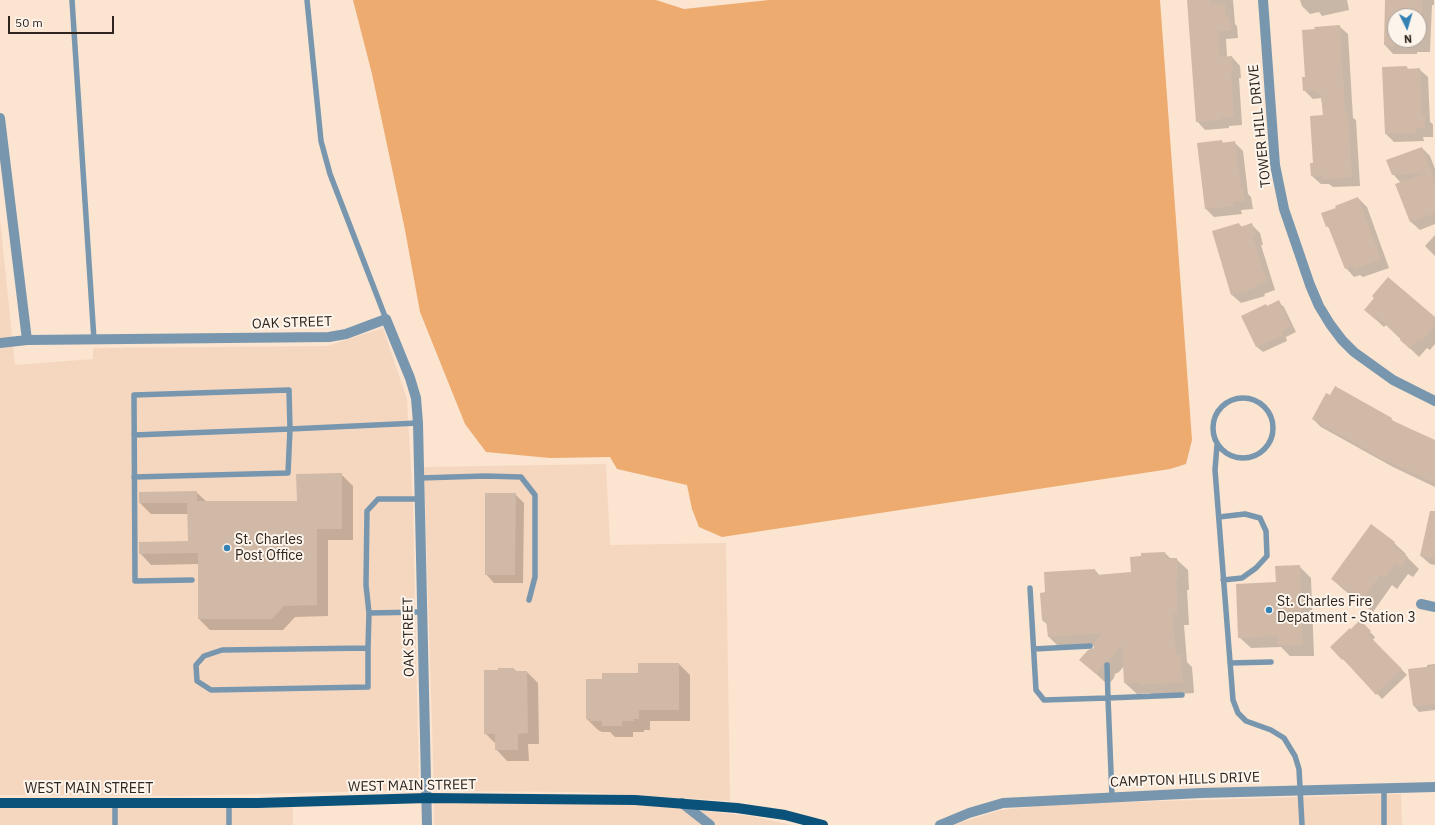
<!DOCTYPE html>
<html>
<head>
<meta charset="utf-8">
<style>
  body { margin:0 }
  #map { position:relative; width:1435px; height:825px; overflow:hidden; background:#fbe4d0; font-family:"IBM Plex Sans",sans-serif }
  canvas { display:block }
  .north { position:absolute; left:1387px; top:8px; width:40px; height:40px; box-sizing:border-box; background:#fdf4ec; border:1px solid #aaa19a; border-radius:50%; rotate:175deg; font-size:11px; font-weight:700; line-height:16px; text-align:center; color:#2d251e }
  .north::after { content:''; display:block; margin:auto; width:14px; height:18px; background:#3382b3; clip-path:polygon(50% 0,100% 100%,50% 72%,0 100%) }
  .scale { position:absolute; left:8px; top:16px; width:106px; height:18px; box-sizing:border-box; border:2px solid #2d251e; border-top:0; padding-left:5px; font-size:12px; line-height:14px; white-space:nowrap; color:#2d251e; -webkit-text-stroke:3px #fdf4ec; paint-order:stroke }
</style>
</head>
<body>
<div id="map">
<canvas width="1435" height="825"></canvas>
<div class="north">N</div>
<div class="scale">50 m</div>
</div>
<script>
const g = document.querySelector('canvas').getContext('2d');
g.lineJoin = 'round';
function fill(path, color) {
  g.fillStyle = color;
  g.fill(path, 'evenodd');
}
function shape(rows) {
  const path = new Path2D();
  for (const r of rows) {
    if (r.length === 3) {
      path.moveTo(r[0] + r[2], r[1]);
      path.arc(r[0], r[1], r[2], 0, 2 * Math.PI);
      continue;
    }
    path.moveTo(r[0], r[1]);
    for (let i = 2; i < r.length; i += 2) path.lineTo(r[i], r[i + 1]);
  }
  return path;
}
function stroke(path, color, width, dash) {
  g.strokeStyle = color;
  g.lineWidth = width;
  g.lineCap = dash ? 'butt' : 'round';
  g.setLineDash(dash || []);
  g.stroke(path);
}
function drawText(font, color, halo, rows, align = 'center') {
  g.font = font + ' "IBM Plex Sans",sans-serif';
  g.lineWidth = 4;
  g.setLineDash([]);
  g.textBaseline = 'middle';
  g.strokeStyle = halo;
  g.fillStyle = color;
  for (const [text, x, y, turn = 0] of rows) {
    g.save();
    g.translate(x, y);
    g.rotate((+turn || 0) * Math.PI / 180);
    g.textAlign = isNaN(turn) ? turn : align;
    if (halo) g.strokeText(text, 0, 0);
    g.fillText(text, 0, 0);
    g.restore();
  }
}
const built = shape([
  [0,219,15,365,93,359,93,348,327,346,383,328,407,399,413,507,419,790,178,796,0,795],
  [606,464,610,545,726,543,730,801,579,792,434,791,424,467],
  [1401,794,1402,825,953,825,1001,810,1062,804],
  [434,803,649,805,751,816,792,825,434,825],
  [293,807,293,825,0,825,0,808]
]);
const forest = shape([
  [353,0,656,0,684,9,769,0,1160,0,1192,440,1186,464,1170,469,722,537,699,527,692,509,687,485,617,469,610,457,550,458,486,452,465,424,420,312,405,230,372,74]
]);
const shadow = shape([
  [1189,0,1233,0,1235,24,1237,26,1238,38,1226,39,1227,57,1232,57,1240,66,1241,78,1239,78,1242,125,1229,126,1229,128,1205,130,1197,121],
  [1300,0,1347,0,1349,10,1322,16,1319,12,1310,14,1302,6],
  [1386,0,1434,0,1434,5,1432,5,1430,52,1417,52,1417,54,1393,54,1385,45],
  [1395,16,1419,16,1419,40,1395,40],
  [1339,26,1348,34,1353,118,1356,120,1360,186,1333,187,1329,184,1321,184,1312,176,1324,116,1321,98,1313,99,1304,90,1306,78],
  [1406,67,1409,69,1419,69,1428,77,1430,122,1433,124,1433,137,1423,137,1424,141,1394,142,1386,134],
  [1221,141,1224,143,1234,142,1243,151,1248,194,1251,197,1253,209,1241,210,1242,214,1214,217,1206,209],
  [1422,148,1430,156,1435,169,1435,224,1420,230,1411,222,1397,184,1401,183,1393,174],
  [1358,198,1367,207,1389,268,1363,277,1360,275,1354,277,1346,268,1331,230,1327,226,1337,208],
  [1239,224,1242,227,1251,224,1260,233,1263,245,1261,245,1275,290,1264,294,1265,296,1241,303,1232,295,1213,232],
  [1435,235,1435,256,1425,246],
  [1375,298,1435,318,1435,344,1430,350,1427,348,1419,357,1386,325,1384,327,1374,318,1365,310],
  [1278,302,1284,307,1296,332,1286,337,1287,341,1263,352,1257,347,1242,316],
  [1313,419,1391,419,1395,422,1435,441,1435,487,1393,467,1321,427],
  [341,474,353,486,353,540,328,540,328,616,295,617,283,630,210,630,199,619,199,564,151,565,140,553,189,542,188,514,151,514,140,503,196,492,207,502,298,502],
  [515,494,524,503,523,583,494,583,486,574],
  [1435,523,1435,565,1430,564,1421,556],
  [1394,543,1406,554,1405,555,1419,569,1413,577,1408,574,1397,589,1392,585,1373,612,1344,590,1332,579],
  [1165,553,1171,559,1176,559,1188,570,1189,590,1187,590,1189,625,1184,625,1187,662,1192,667,1194,693,1153,696,1150,693,1137,694,1125,683,1124,666,1119,672,1115,674,1114,678,1108,685,1081,660,1095,649,1094,646,1060,648,1049,637,1048,625,1042,620,1046,593,1095,570,1100,576,1132,573],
  [1299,566,1311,578,1314,656,1290,656,1281,647,1251,648,1239,637,1277,583],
  [1360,622,1375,637,1373,640,1407,675,1382,699,1349,664,1348,664,1331,647],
  [679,664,690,675,690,721,650,721,650,730,644,730,644,732,633,732,633,737,615,737,610,732,602,732,598,730,587,719,603,680,639,674],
  [1435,664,1435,710,1419,712,1414,706,1409,670,1427,668,1427,665],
  [514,669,517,672,527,672,538,683,539,744,528,744,529,761,507,761,496,749,496,744,485,733]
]);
const building = shape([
  [1187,0,1211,0,1211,4,1225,3,1226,17,1229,17,1231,30,1218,31,1219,53,1220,53,1220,57,1232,56,1233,70,1231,70,1234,117,1221,118,1221,120,1196,122],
  [1385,0,1423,0,1422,16,1395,16,1395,46,1384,45],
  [1340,25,1345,111,1348,111,1352,177,1323,179,1323,175,1311,176,1310,163,1313,163,1310,116,1323,115,1321,93,1315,93,1315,90,1303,91,1302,77,1305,77,1302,30,1315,29,1314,27],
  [1407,66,1407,69,1420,68,1422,115,1425,115,1425,128,1415,129,1417,133,1385,134,1382,67],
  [1222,140,1222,143,1235,141,1241,187,1243,187,1245,201,1233,202,1234,206,1205,209,1197,143],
  [1422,147,1435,181,1435,213,1410,222,1395,184,1426,173,1392,175,1386,160],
  [1358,197,1381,260,1354,269,1353,266,1345,269,1328,226,1326,227,1321,213,1336,208,1335,206],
  [1239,223,1240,227,1252,223,1256,236,1253,237,1267,282,1256,285,1258,287,1231,295,1212,231],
  [1388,277,1435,317,1435,325,1421,342,1418,340,1410,349,1400,340,1401,338,1377,317,1375,319,1364,310,1374,298,1372,296],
  [1279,300,1291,326,1281,332,1283,335,1256,347,1241,316,1266,304,1267,306],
  [1335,386,1392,418,1391,420,1435,440,1435,483,1383,459,1312,419,1326,393,1330,395],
  [342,473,342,529,317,529,317,605,284,606,272,619,198,619,198,553,139,554,139,542,188,541,187,503,139,503,139,492,197,491,197,501,297,501,296,474],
  [485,493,516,493,515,575,485,575],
  [1430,511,1435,511,1435,559,1420,556],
  [1371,524,1395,542,1393,546,1408,557,1401,567,1396,563,1385,578,1380,575,1361,601,1331,579],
  [1165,552,1166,558,1177,558,1178,579,1176,579,1178,614,1173,614,1176,655,1181,654,1183,682,1141,685,1140,682,1124,683,1122,645,1108,661,1103,663,1103,666,1096,674,1079,660,1088,650,1094,648,1093,644,1102,633,1048,637,1046,620,1042,620,1040,593,1045,592,1044,572,1095,569,1096,575,1131,572,1130,557,1141,556,1141,553],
  [1300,565,1303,645,1278,645,1278,636,1238,638,1236,584,1276,582,1275,566],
  [1360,620,1371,631,1368,634,1377,644,1402,669,1376,695,1343,659,1342,660,1330,647,1350,628,1351,629],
  [638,663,679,663,679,710,639,710,639,719,634,719,634,721,622,721,622,726,602,726,602,721,590,721,590,719,586,719,586,679,602,679,602,673,638,673],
  [1435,666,1435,704,1413,706,1408,669],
  [498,668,514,668,514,671,527,671,528,733,518,734,518,750,495,750,495,734,484,734,484,670,498,670]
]);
const service = shape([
  [72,0,94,340],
  [307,0,321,141,330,174,386,319],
  [1243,428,30],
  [134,435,290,429,288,473,134,477],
  [1217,445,1215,470,1233,700,1238,713,1246,721,1271,730,1284,738,1295,756,1299,769,1302,825],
  [420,478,485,476,521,477,535,495,535,577,529,600],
  [1219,517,1245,514,1260,518,1266,531,1267,556,1256,568,1242,578,1223,580],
  [192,580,135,581,134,395,289,390,290,429,418,423],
  [1030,588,1036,690,1044,700,1108,698,1112,797],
  [369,613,366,585,367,511,378,499,420,499],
  [368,648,368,687,211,690,197,681,196,665,204,656,222,650,368,648],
  [368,648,369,613,423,612],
  [1034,649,1090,646],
  [1230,663,1271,662],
  [1107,665,1108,698,1182,695],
  [115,825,115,803],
  [229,825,229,803],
  [1384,825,1384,788]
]);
const minor = shape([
  [1263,0,1275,165,1284,209,1310,285,1319,306,1330,324,1342,340,1354,352,1393,380,1435,401],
  [0,118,27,340],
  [0,343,27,340,329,337,346,334,386,319,410,378,416,398,418,423,427,825],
  [1421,604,1435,607],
  [682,803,710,825]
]);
const tertiary = shape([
  [940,825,969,813,1003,803,1201,793,1435,787]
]);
const primary = shape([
  [0,803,258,803,427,798,635,800,737,808,785,815,823,825]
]);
const markers = [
  [227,548,4,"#3382b3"],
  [1269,610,4,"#3382b3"]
];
const streetNames = [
  ["TOWER HILL DRIVE",1260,126,-96],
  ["OAK STREET",292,323,-2],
  ["OAK STREET",409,637,-91],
  ["CAMPTON HILLS DRIVE",1185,780,-2],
  ["WEST MAIN STREET",412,786,-1],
  ["WEST MAIN STREET",89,789]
];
const poiNames = [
  ["St. Charles",235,540],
  ["Post Office",235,556],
  ["St. Charles Fire",1277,602],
  ["Depatment - Station 3",1277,618]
];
fill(built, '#f5d7c0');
fill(forest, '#edab70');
fill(shadow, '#0003');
fill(building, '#d0b9a6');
stroke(service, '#7897ae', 5.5);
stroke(minor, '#7897ae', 10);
stroke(tertiary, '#7897ae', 10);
stroke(primary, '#0a527a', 10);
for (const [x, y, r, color] of markers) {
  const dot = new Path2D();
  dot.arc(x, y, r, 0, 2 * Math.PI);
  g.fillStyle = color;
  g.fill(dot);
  stroke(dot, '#fdf4ec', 1.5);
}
drawText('14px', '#2d251e', '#fdf4ec', streetNames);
drawText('14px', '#2d251e', '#fdf4ec', poiNames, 'left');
</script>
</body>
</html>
